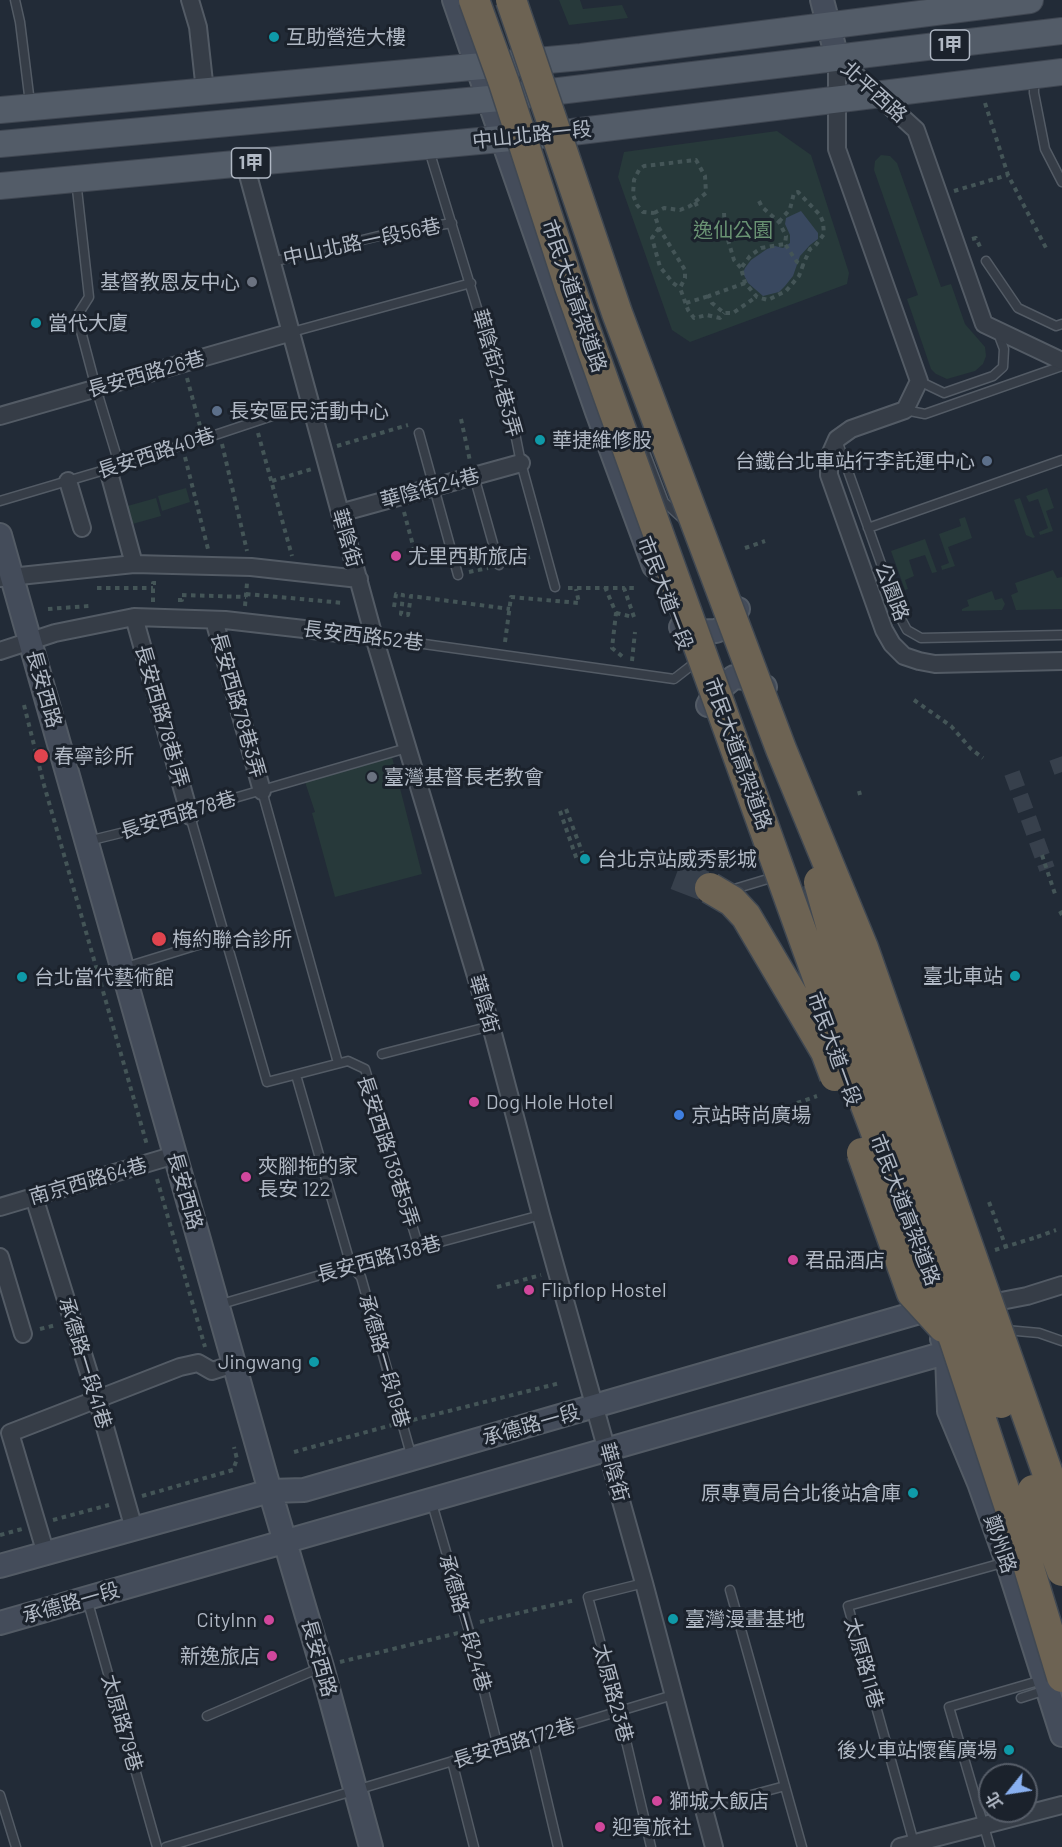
<!DOCTYPE html>
<html>
<head>
<meta charset="utf-8">
<style>
  body { margin:0 }
  #map { position:relative; width:1062px; height:1847px; overflow:hidden; background:#222b37; font-family:Barlow,"Noto Sans TC",sans-serif }
  canvas { display:block }
  .north { position:absolute; left:978px; top:1763px; width:60px; height:60px; box-sizing:border-box; background:#1b222c; border:2px solid #575e69; border-radius:50%; rotate:240deg; font-size:16px; font-weight:700; line-height:24px; text-align:center; color:#b0b8c4 }
  .north::after { content:''; display:block; margin:auto; width:21px; height:27px; background:#89b0f0; clip-path:polygon(50% 0,100% 100%,50% 72%,0 100%) }
</style>
</head>
<body>
<div id="map">
<canvas width="1062" height="1847"></canvas>
<div class="north">北</div>
</div>
<script>
const g = document.querySelector('canvas').getContext('2d');
g.lineJoin = 'round';
function fill(path, color) {
  g.fillStyle = color;
  g.fill(path, 'evenodd');
}
function shape(rows) {
  const path = new Path2D();
  for (const r of rows) {
    path.moveTo(r[0], r[1]);
    for (let i = 2; i < r.length; i += 2) path.lineTo(r[i], r[i + 1]);
  }
  return path;
}
function stroke(path, color, width, dash) {
  g.strokeStyle = color;
  g.lineWidth = width;
  g.lineCap = dash ? 'butt' : 'round';
  g.setLineDash(dash || []);
  g.stroke(path);
}
function drawText(font, color, halo, rows, align = 'center') {
  g.font = font + ' Barlow,"Noto Sans TC",sans-serif';
  g.lineWidth = 6;
  g.setLineDash([]);
  g.textBaseline = 'middle';
  g.strokeStyle = halo;
  g.fillStyle = color;
  for (const [text, x, y, turn = 0] of rows) {
    g.save();
    g.translate(x, y);
    g.rotate((+turn || 0) * Math.PI / 180);
    g.textAlign = isNaN(turn) ? turn : align;
    if (halo) g.strokeText(text, 0, 0);
    g.fillText(text, 0, 0);
    g.restore();
  }
}
const green = shape([
  [559,0,580,0,583,9,622,5,628,18,569,25],
  [777,131,811,155,849,273,847,284,690,342,672,330,618,177,624,152],
  [881,155,890,156,897,163,941,287,951,284,965,324,985,347,986,356,983,364,975,371,947,379,936,374,931,369,907,299,918,295,874,170,875,161],
  [186,488,190,502,162,511,158,496],
  [1047,488,1054,508,1046,511,1053,531,1040,535,1039,532,1048,528,1038,499,1029,502,1026,496],
  [156,498,161,516,129,525,124,507],
  [1020,498,1033,534,1035,537,1033,538,1026,535,1014,500],
  [965,517,972,538,948,547,955,566,942,570,941,566,949,563,939,534,961,526,959,519],
  [925,539,937,572,932,573,925,555,909,560,914,576,905,580,908,589,905,590,891,551],
  [1053,570,1057,578,1062,577,1062,609,1016,610,1011,595,1018,592,1015,583],
  [992,591,995,600,1002,598,1005,604,1002,610,962,611,962,609,969,606,967,600],
  [392,757,422,874,335,897,312,813,315,812,305,782]
]);
const water = shape([
  [801,211,818,233,818,239,810,245,800,256,793,276,785,286,779,292,763,296,748,283,743,273,745,268,751,260,767,249,775,246,783,248,790,243,790,235,785,224,786,218]
]);
const streetTunnel = shape([
  [1057,758,1062,772],
  [1012,773,1047,869]
]);
const highwayTunnel = shape([
  [676,875,710,888]
]);
const path = shape([
  [985,103,1008,175,1046,248],
  [954,191,1008,175],
  [759,201,762,207,779,222,786,236,785,244,797,262,803,265,799,276,786,291,768,300,757,297,745,283,741,268,750,256,761,248,785,244],
  [695,202,699,210],
  [654,213,664,208,680,210,690,206,706,193,705,176,696,160,644,166,639,170,634,180,633,195,637,205,643,212,654,213,659,228,685,270,685,278,680,288,688,310,694,318,707,315,720,318,724,313],
  [724,213,725,230,734,260,741,268],
  [779,222,790,209,794,193,798,192,820,215,823,222,824,234,815,246,810,249,803,265],
  [659,228,652,238,660,267,673,283,680,288],
  [712,233,725,230],
  [972,239,976,238,981,249],
  [745,283,709,296,712,303,724,313,733,313,756,297],
  [686,303,709,296],
  [187,378,200,426],
  [461,419,470,461],
  [258,433,292,556],
  [222,444,247,551],
  [337,446,408,425],
  [185,457,208,549],
  [272,481,312,469],
  [404,512,418,564],
  [745,548,765,541],
  [510,562,530,557],
  [469,572,488,568],
  [605,587,616,613,612,648,623,657],
  [97,588,153,588],
  [568,588,624,588],
  [246,594,344,603],
  [178,600,182,600,182,595,246,597],
  [153,602,153,583,156,583],
  [245,606,247,583],
  [394,607,396,594,403,595,401,614,408,615,411,596,510,609],
  [48,609,89,606],
  [616,613,633,617],
  [634,617,624,588,638,588],
  [505,642,511,597,579,603,576,589],
  [632,661,635,632],
  [914,700,951,726,971,749,983,758],
  [24,705,44,785,147,1145],
  [859,791,860,795],
  [566,809,584,857],
  [560,811,577,860],
  [1042,855,1056,897],
  [1060,911,1062,915],
  [797,1103,817,1096],
  [157,1179,205,1347],
  [989,1202,1006,1247],
  [1037,1237,1056,1230],
  [835,1266,872,1253],
  [497,1287,541,1275],
  [40,1329,56,1325],
  [413,1420,560,1383],
  [294,1452,392,1425],
  [142,1496,233,1470,237,1459,234,1447],
  [53,1520,109,1505],
  [0,1535,22,1529],
  [480,1622,575,1600],
  [340,1662,458,1633]
]);
const lane = shape([
  [15,0,20,22,30,103],
  [1034,79,1034,93,1045,149,1062,182],
  [429,150,515,433,521,463,555,587],
  [76,180,89,297,77,316,96,388,119,464],
  [986,261,1018,308,1056,326,1062,324],
  [272,262,391,233,452,223],
  [292,332,471,283],
  [919,381,944,393,993,376,1003,367,1004,349,998,333],
  [905,410,925,414,1062,366],
  [419,433,458,575],
  [837,440,900,617,907,630,921,638,1062,635],
  [643,447,664,502,684,520],
  [474,476,499,565],
  [0,501,108,469,119,464,203,439,311,403],
  [868,528,1062,460],
  [374,637,674,679,692,665],
  [262,791,338,1063],
  [190,816,267,1082,348,1061,365,1069,419,1248],
  [88,841,190,816,200,808,407,748],
  [731,890,771,878],
  [123,968,201,944],
  [382,1054,491,1026],
  [296,1075,351,1266,361,1277,412,1458],
  [218,1305,351,1266,541,1215],
  [1006,1330,1039,1333,1062,1341],
  [431,1500,469,1631,498,1747],
  [644,1583,588,1597,619,1711,651,1847],
  [730,1590,802,1847],
  [87,1599,157,1847],
  [1021,1698,1046,1690],
  [207,1716,322,1667],
  [532,1737,558,1847],
  [452,1761,474,1847],
  [0,1795,16,1847],
  [703,1808,785,1786],
  [914,1843,848,1606,1006,1562],
  [166,1847,673,1695],
  [990,1847,949,1707,1042,1680]
]);
const street = shape([
  [190,0,198,27,205,91],
  [837,58,837,149,919,381,905,410,851,429,837,439,829,457,829,475,884,630,892,644,904,656,919,661,935,664,1062,661],
  [837,58,916,130,984,324,1062,361],
  [245,164,374,637,491,1026,541,1215,644,1583,714,1847],
  [0,416,292,332],
  [108,469,134,564],
  [68,481,82,528],
  [340,513,521,463],
  [0,578,134,564,251,567,359,579],
  [134,617,190,816],
  [214,620,262,791],
  [0,651,55,633,134,617,225,620,374,637],
  [34,1197,97,1399,134,1529],
  [0,1207,175,1155],
  [0,1257,23,1334],
  [996,1302,1027,1296,1062,1285],
  [46,1554,10,1433,180,1367,198,1363,212,1371,234,1364],
  [900,1847,1062,1805]
]);
const secondary = shape([
  [454,0,597,412,654,566],
  [822,0,837,58],
  [0,535,270,1491,322,1667,371,1847],
  [681,627,690,632,716,631,727,626,738,609],
  [708,705,714,694,734,677,747,678,765,687],
  [942,1339,947,1354,949,1411,979,1483,1007,1562,1062,1735],
  [0,1566,270,1491,304,1490,930,1309,941,1308],
  [0,1623,959,1349]
]);
const primary = shape([
  [0,110,581,57,1030,0],
  [0,144,500,98,1062,31],
  [0,186,564,133,1062,72]
]);
const pathBridge = shape([
  [995,1250,1037,1237]
]);
const highwayBridge = shape([
  [474,0,504,83,569,284,608,394,826,1000,955,1341,1020,1538,1062,1677],
  [511,0,617,313,781,749,863,948,1062,1514],
  [819,882,843,968,1001,1403],
  [710,888,732,901,746,916,826,1052,835,1076],
  [862,1153,912,1293,943,1327],
  [1033,1490,1062,1571]
]);
const markers = [
  [274,37,6,"#0f9aa8"],
  [252,282,6,"#6b7280"],
  [36,323,6,"#0f9aa8"],
  [217,411,6,"#5c6f8a"],
  [540,440,6,"#0f9aa8"],
  [987,461,6,"#5c6f8a"],
  [396,556,6,"#d1479c"],
  [41,756,8,"#e0444e"],
  [372,777,6,"#6b7280"],
  [585,859,6,"#0f9aa8"],
  [159,939,8,"#e0444e"],
  [1015,976,6,"#0f9aa8"],
  [22,977,6,"#0f9aa8"],
  [474,1102,6,"#d1479c"],
  [679,1115,6,"#3f7fe0"],
  [246,1177,6,"#d1479c"],
  [793,1260,6,"#d1479c"],
  [529,1290,6,"#d1479c"],
  [314,1362,6,"#0f9aa8"],
  [913,1493,6,"#0f9aa8"],
  [673,1619,6,"#0f9aa8"],
  [269,1620,6,"#d1479c"],
  [272,1656,6,"#d1479c"],
  [1009,1750,6,"#0f9aa8"],
  [657,1801,6,"#d1479c"],
  [600,1827,6,"#d1479c"]
];
const shields = [
  [950,45,39],
  [251,163,39]
];
const shieldNames = [
  ["1甲",950,45],
  ["1甲",251,163]
];
const poiNames = [
  ["互助營造大樓",286,37],
  ["基督教恩友中心",240,282,"right"],
  ["當代大廈",48,323],
  ["長安區民活動中心",229,411],
  ["華捷維修股",552,440],
  ["台鐵台北車站行李託運中心",975,461,"right"],
  ["尤里西斯旅店",408,556],
  ["春寧診所",54,756],
  ["臺灣基督長老教會",384,777],
  ["台北京站威秀影城",597,859],
  ["梅約聯合診所",172,939],
  ["臺北車站",1003,976,"right"],
  ["台北當代藝術館",34,977],
  ["Dog Hole Hotel",486,1102],
  ["京站時尚廣場",691,1115],
  ["夾腳拖的家",258,1166],
  ["長安 122",258,1189],
  ["君品酒店",805,1260],
  ["Flipflop Hostel",541,1290],
  ["Jingwang",302,1362,"right"],
  ["原專賣局台北後站倉庫",901,1493,"right"],
  ["臺灣漫畫基地",685,1619],
  ["CityInn",257,1620,"right"],
  ["新逸旅店",260,1656,"right"],
  ["後火車站懷舊廣場",997,1750,"right"],
  ["獅城大飯店",669,1801],
  ["迎賓旅社",612,1827]
];
const streetNames = [
  ["北平西路",874,92,42],
  ["中山北路一段",532,135,-6],
  ["中山北路一段56巷",362,242,-12],
  ["市民大道高架道路",574,296,71],
  ["華陰街24巷3弄",497,373,74],
  ["長安西路26巷",146,374,-16],
  ["長安西路40巷",156,453,-18],
  ["華陰街24巷",430,488,-15],
  ["華陰街",347,538,74],
  ["公園路",892,592,69],
  ["市民大道一段",665,593,69],
  ["長安西路52巷",363,636,7],
  ["長安西路",44,689,74],
  ["長安西路78巷3弄",238,705,74],
  ["長安西路78巷1弄",162,716,74],
  ["市民大道高架道路",738,754,70],
  ["長安西路78巷",178,815,-17],
  ["華陰街",484,1004,74],
  ["市民大道一段",834,1049,70],
  ["長安西路138巷5弄",388,1151,72],
  ["南京西路64巷",88,1181,-16],
  ["長安西路",185,1191,74],
  ["市民大道高架道路",905,1210,69],
  ["長安西路138巷",379,1259,-15],
  ["承德路一段19巷",384,1361,74],
  ["承德路一段41巷",85,1363,73],
  ["承德路一段",531,1425,-16],
  ["華陰街",614,1472,75],
  ["鄭州路",1000,1544,71],
  ["承德路一段",71,1603,-16],
  ["承德路一段24巷",465,1623,74],
  ["長安西路",319,1658,74],
  ["太原路11巷",864,1663,74],
  ["太原路23巷",613,1693,75],
  ["太原路79巷",122,1723,74],
  ["長安西路172巷",514,1743,-17]
];
const parkNames = [
  ["逸仙公園",733,230]
];
fill(green, '#27393a');
fill(water, '#39485f');
stroke(streetTunnel, '#37404c', 16, [16, 8]);
stroke(highwayTunnel, '#37404c', 30, [30, 15]);
stroke(lane, '#535b65', 11);
stroke(street, '#535b65', 20);
stroke(secondary, '#535b65', 26);
stroke(primary, '#3f4651', 28);
stroke(path, '#445557', 4, [4.5, 4.5]);
stroke(lane, '#363d47', 8);
stroke(street, '#363d47', 16);
stroke(secondary, '#444c5a', 22);
stroke(primary, '#535c68', 26);
stroke(highwayBridge, '#404852', 33, []);
stroke(pathBridge, '#445557', 4, [4.5, 4.5]);
stroke(highwayBridge, '#6d6353', 30);
for (const [x, y, r, color] of markers) {
  const dot = new Path2D();
  dot.arc(x, y, r, 0, 2 * Math.PI);
  g.fillStyle = color;
  g.fill(dot);
  stroke(dot, '#1b222c', 2);
}
for (const [x, y, w] of shields) {
  const box = new Path2D();
  box.roundRect(x - w / 2, y - 15, w, 30, 4.5);
  g.fillStyle = '#1b222c';
  g.fill(box);
  stroke(box, '#b0b8c4', 1.5);
}
drawText('bold 18px', '#b0b8c4', null, shieldNames);
drawText('20px', '#b0b8c4', '#1b222c', poiNames, 'left');
drawText('20px', '#b0b8c4', '#1b222c', streetNames);
drawText('20px', '#699373', '#1b222c', parkNames);
</script>
</body>
</html>
